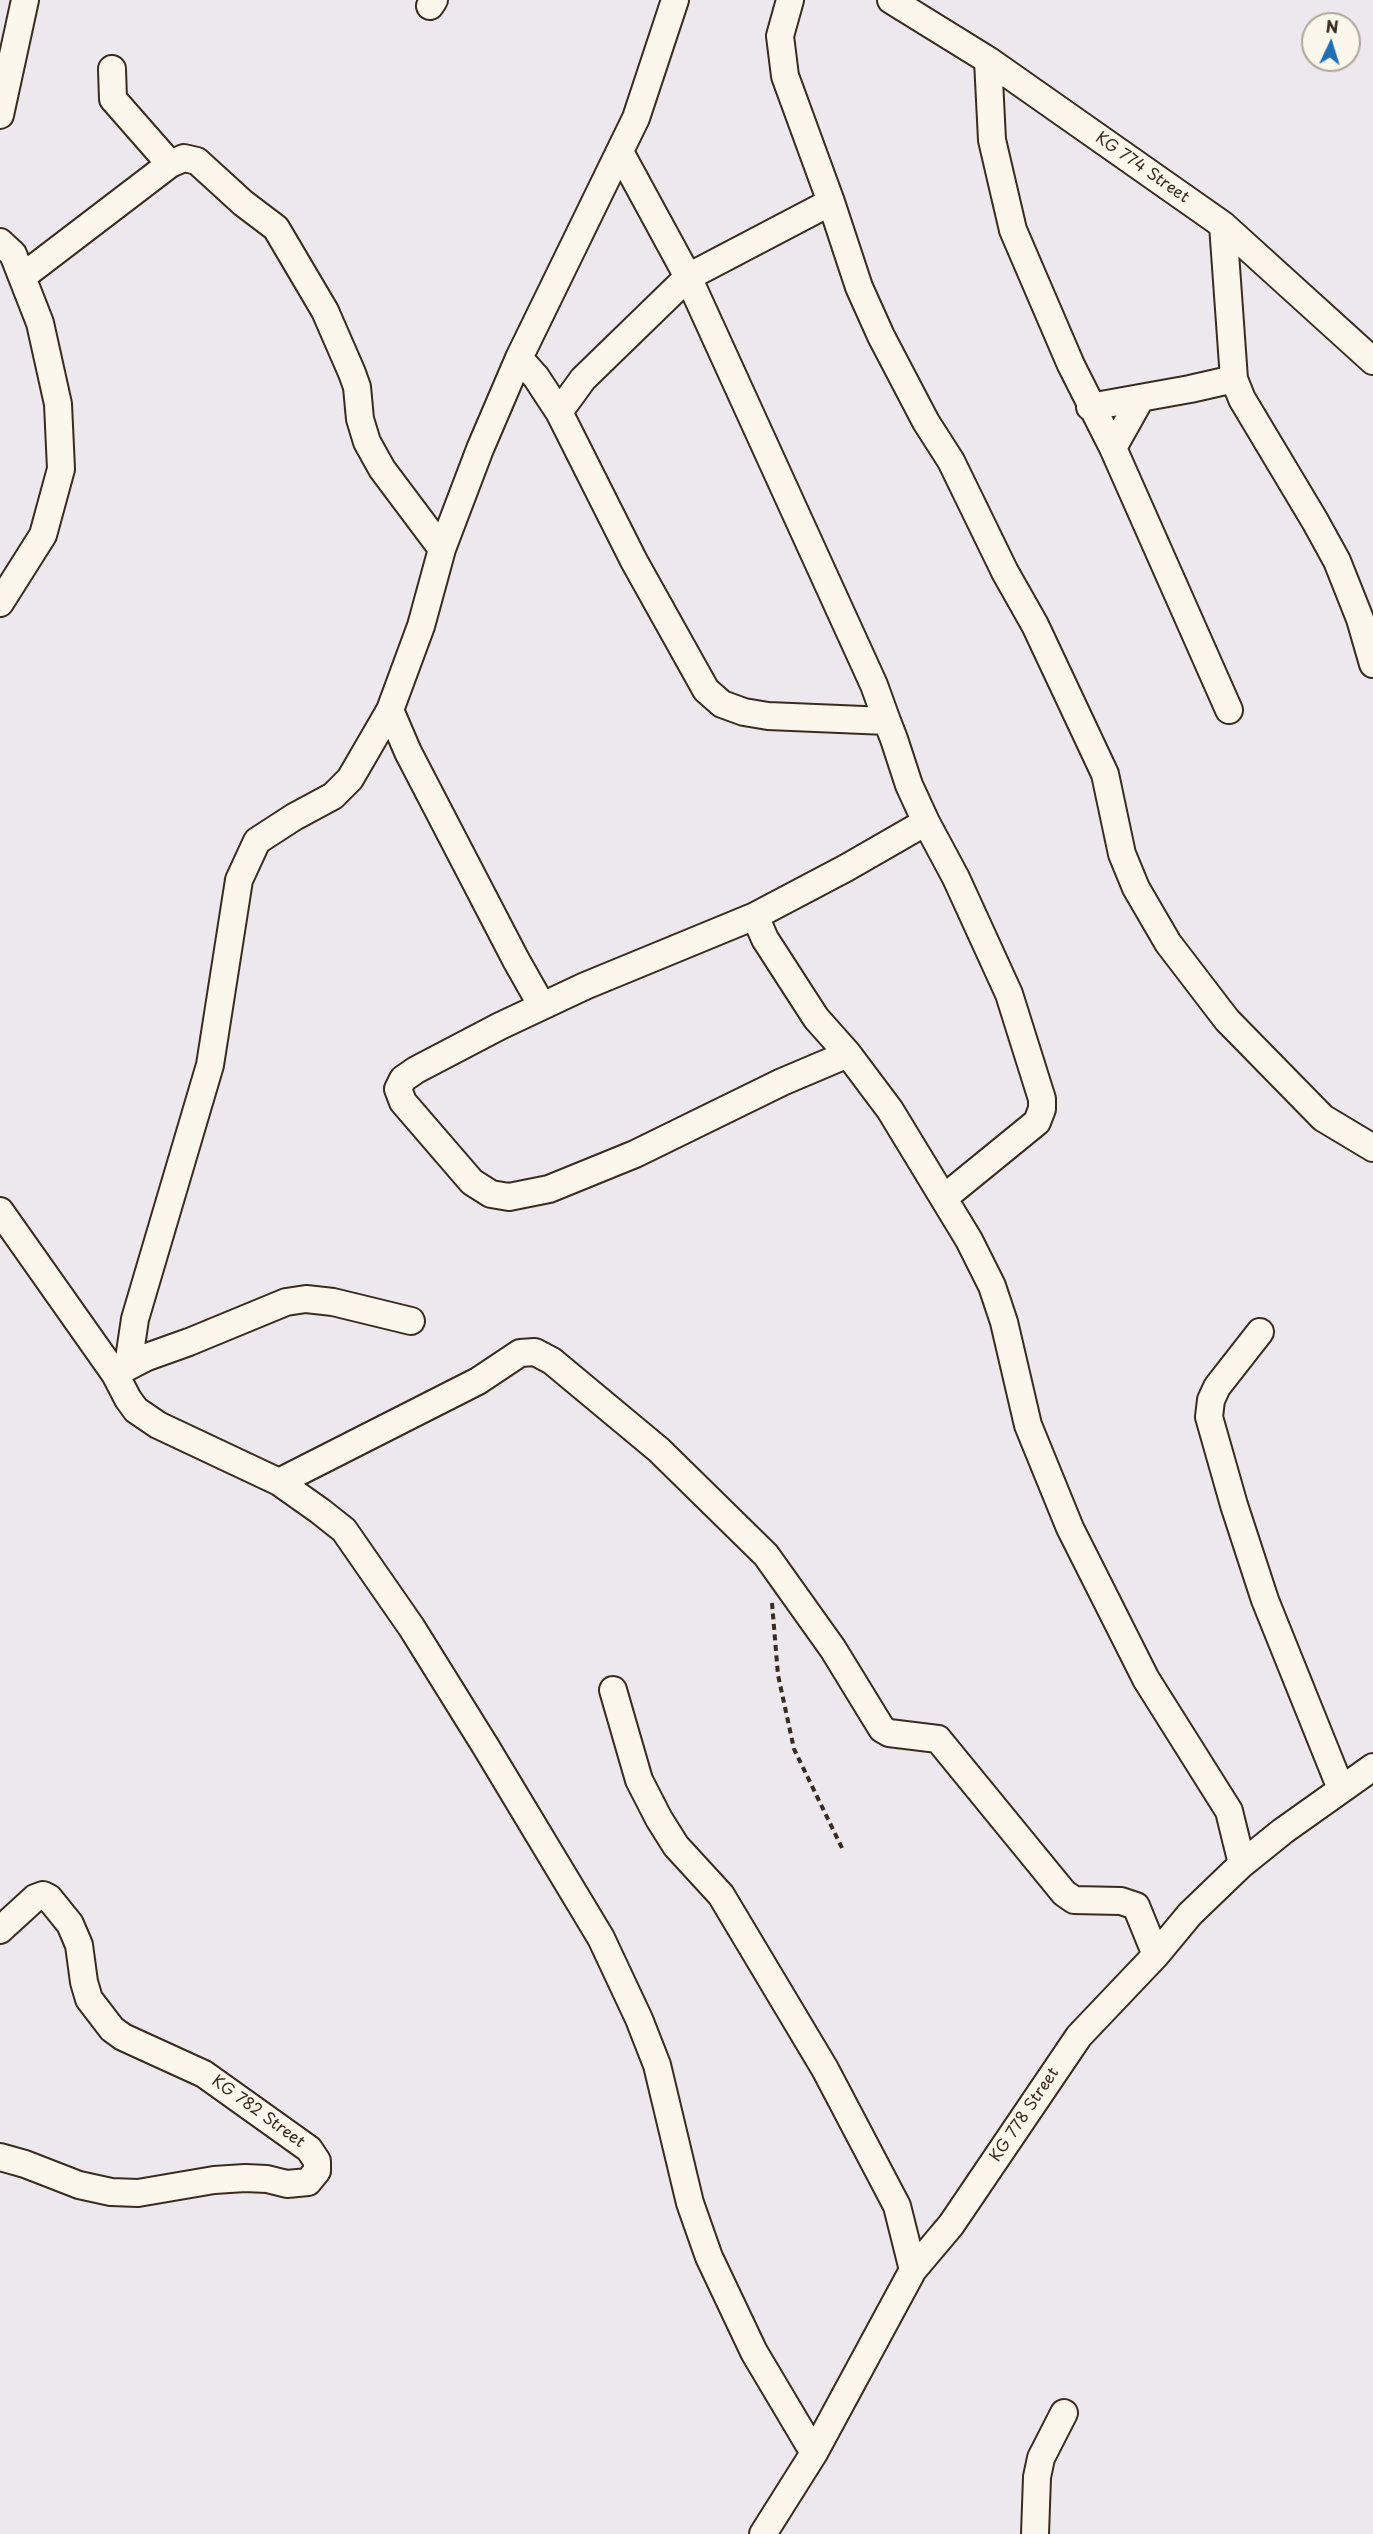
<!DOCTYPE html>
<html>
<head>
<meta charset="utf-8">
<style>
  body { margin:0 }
  #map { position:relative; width:1373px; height:2534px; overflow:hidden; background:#ede7ee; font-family:"Playpen Sans",sans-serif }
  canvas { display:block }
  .north { position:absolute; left:1301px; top:12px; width:60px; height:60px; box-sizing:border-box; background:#fbf7ec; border:2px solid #aea59a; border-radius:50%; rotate:4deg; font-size:16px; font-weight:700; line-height:24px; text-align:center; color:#3b2a1e }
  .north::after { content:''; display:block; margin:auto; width:21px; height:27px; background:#1f6fb2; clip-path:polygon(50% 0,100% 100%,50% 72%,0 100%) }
</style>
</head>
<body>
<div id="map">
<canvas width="1373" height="2534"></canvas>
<div class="north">N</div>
</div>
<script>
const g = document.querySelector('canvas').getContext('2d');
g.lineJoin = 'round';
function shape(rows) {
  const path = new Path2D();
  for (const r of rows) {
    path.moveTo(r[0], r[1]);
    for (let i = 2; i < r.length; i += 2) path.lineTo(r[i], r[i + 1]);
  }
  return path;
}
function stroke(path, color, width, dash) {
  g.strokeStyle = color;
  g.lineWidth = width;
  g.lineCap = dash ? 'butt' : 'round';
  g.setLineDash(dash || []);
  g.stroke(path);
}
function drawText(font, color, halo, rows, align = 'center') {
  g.font = font + ' "Playpen Sans",sans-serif';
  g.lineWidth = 4.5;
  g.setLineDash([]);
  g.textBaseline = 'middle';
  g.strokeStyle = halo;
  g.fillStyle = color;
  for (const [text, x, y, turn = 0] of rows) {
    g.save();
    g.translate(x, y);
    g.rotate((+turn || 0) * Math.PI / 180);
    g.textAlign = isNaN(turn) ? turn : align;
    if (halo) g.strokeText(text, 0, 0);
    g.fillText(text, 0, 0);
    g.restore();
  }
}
const path = shape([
  [772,1603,778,1675,794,1749,842,1848]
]);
const minor = shape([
  [790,0,780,36,785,76,831,202,688,277,874,685,887,721],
  [891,0,988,60,1223,225,1373,361],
  [430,6,434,0],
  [988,60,992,140,1013,230,1071,365,1113,448,1229,710],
  [112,69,113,99,170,164],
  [0,115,25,0],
  [831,202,859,287,881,336,926,422,951,461,1005,572,1035,625,1105,774,1122,854,1136,888,1168,943,1227,1020,1323,1118,1373,1148],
  [1223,225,1234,379],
  [0,242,13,254,40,323,58,404,61,469,43,535,0,603],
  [22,277,170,164,184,158,197,161,243,203,276,228,325,311,352,373,357,387,360,419,367,442,382,469,442,549],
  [519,358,536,377,559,412,634,561,706,690,722,704,744,712,768,716,887,721,894,739,909,785,926,822,846,868,755,916],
  [1090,407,1190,389,1234,379,1242,399,1315,521,1337,561,1360,619,1373,664],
  [559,412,583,379,688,277,620,152],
  [1113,448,1141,398],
  [926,822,956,878,1009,994,1042,1099,1042,1109,1037,1122,945,1197],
  [542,1006,516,960,408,752,390,710,421,626,442,549,480,449,519,358,636,118,675,0],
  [848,1054,782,1082,635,1154,549,1189,509,1197,491,1194,472,1182,403,1102,398,1089,403,1079,416,1070,500,1026,585,986,755,916,765,939,816,1018,848,1054,890,1110,969,1240,992,1286,1004,1322,1028,1425,1070,1528,1146,1679,1229,1811,1242,1864],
  [0,1211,115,1374,128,1399,136,1410,158,1425,279,1482,320,1511,344,1530,412,1628,486,1747,601,1938,639,2019,657,2065,690,2203,709,2257,754,2352,814,2453],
  [1260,1332,1217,1387,1211,1400,1209,1417,1234,1505,1265,1600,1341,1789],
  [128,1366,135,1319,210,1065,239,880,257,841,294,817,333,796,350,779,390,710],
  [118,1372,147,1357,189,1342,286,1302,306,1299,333,1302,411,1321],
  [279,1482,478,1381,520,1353,535,1352,552,1361,659,1450,766,1555,833,1649,882,1729,889,1733,938,1739,1064,1893,1074,1900,1121,1901,1136,1906,1156,1955],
  [613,1690,639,1780,659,1819,676,1846,721,1895,825,2069,897,2206,913,2270],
  [0,1930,35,1898,43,1895,49,1898,70,1924,79,1945,84,1982,89,1999,112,2029,123,2037,204,2074,309,2149,317,2161,317,2171,308,2182,287,2184,267,2179,245,2178,214,2180,138,2193,111,2192,79,2185,25,2164,0,2157],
  [763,2534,814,2453,913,2270,951,2225,1079,2036,1156,1955,1190,1914,1242,1864,1283,1831,1373,1767],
  [1035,2534,1037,2477,1041,2458,1064,2413]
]);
const streetNames = [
  ["KG 774 Street",1142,168,35],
  ["KG 782 Street",258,2112,36],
  ["KG 778 Street",1025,2115,-56]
];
stroke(minor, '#3b2a1e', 30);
stroke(path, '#3b2a1e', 4, [6, 4.5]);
stroke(minor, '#fbf7ec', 26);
drawText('16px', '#3b2a1e', '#fbf7ec', streetNames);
</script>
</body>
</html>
